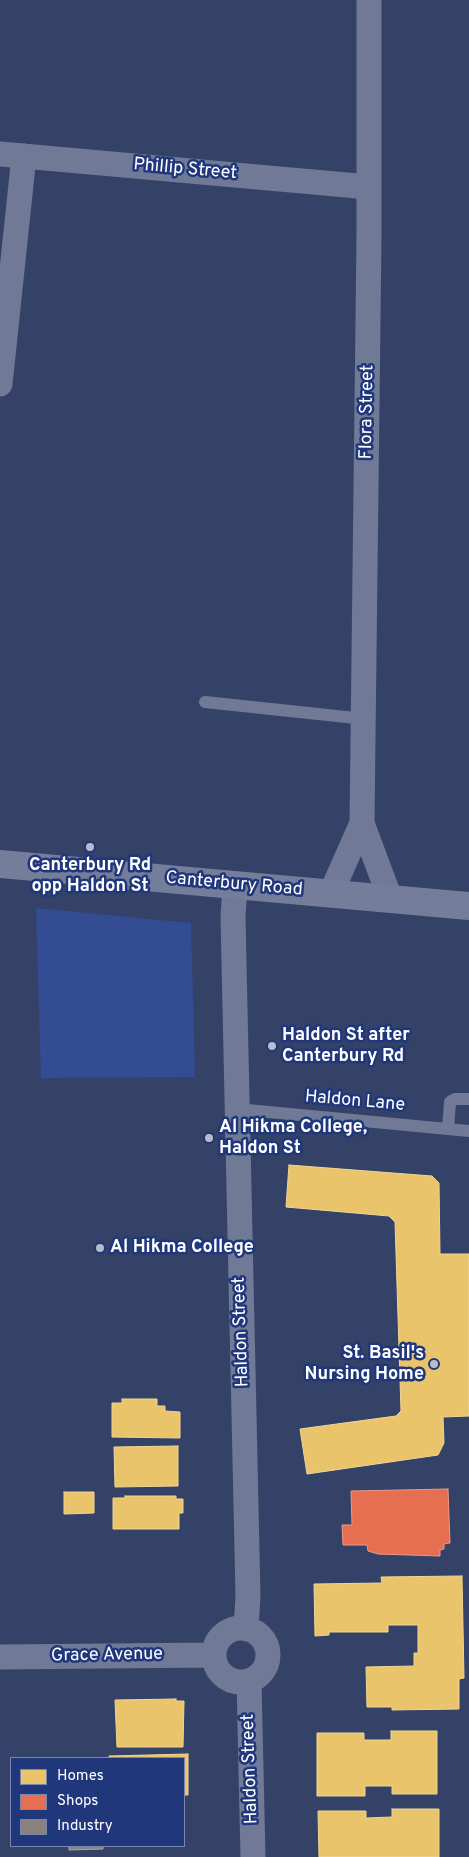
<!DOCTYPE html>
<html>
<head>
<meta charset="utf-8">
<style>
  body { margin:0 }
  #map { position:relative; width:469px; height:1857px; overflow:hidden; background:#354267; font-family:Overpass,sans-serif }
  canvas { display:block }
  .legend { position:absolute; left:10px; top:1757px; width:175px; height:90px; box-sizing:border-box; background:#20377c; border:1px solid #7987b0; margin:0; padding:6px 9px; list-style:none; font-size:15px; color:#fff }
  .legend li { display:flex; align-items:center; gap:10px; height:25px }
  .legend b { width:25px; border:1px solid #7987b0 }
</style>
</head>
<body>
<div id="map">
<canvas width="469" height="1857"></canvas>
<ul class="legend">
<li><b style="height:14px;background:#e9c46a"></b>Homes</li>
<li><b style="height:14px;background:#e76f51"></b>Shops</li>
<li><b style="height:14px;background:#8a817c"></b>Industry</li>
</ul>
</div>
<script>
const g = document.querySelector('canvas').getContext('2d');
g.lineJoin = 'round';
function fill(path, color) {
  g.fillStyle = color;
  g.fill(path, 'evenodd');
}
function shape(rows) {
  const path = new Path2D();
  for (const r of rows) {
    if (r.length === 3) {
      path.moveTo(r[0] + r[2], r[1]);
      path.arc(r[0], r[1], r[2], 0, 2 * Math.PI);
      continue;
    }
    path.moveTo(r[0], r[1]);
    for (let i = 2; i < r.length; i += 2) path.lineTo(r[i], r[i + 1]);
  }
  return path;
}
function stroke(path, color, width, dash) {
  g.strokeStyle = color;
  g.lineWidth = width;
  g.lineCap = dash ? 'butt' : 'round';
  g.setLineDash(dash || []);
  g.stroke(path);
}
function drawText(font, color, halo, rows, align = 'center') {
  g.font = font + ' Overpass,sans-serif';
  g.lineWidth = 5;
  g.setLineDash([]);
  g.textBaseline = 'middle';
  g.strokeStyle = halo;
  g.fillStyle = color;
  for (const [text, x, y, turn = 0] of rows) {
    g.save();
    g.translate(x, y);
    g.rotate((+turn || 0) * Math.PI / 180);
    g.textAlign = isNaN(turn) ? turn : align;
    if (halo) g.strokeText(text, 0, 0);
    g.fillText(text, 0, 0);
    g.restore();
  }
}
const green = shape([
  [36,908,191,923,195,1077,41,1078]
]);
const homes = shape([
  [289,1165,432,1176,439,1183,440,1254,469,1254,469,1416,443,1417,444,1443,438,1455,307,1474,300,1429,396,1416,401,1411,395,1222,389,1216,286,1207,289,1165],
  [122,1399,157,1399,157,1406,165,1406,165,1411,180,1412,180,1438,112,1437,112,1403,122,1403,122,1399],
  [178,1446,178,1486,115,1487,114,1447,178,1446],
  [64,1492,94,1492,94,1513,64,1514,64,1492],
  [125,1496,176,1496,176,1499,183,1499,183,1513,179,1513,179,1529,113,1529,113,1498,125,1498,125,1496],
  [462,1576,464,1678,459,1679,459,1709,392,1710,392,1707,367,1707,366,1667,414,1666,414,1653,418,1653,418,1625,388,1625,388,1632,329,1632,329,1635,315,1636,314,1584,382,1583,381,1577,462,1576],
  [176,1699,176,1701,184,1701,183,1747,117,1747,115,1700,176,1699],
  [391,1731,437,1731,437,1794,392,1794,392,1786,365,1786,365,1796,317,1796,317,1733,364,1733,364,1740,391,1740,391,1731],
  [188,1754,188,1795,184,1795,184,1758,109,1758,109,1756,188,1754],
  [392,1809,439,1809,439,1857,319,1857,318,1811,366,1811,366,1818,392,1817,392,1809]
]);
const shops = shape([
  [448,1489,450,1543,444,1544,444,1549,440,1550,440,1556,378,1554,368,1551,367,1545,343,1545,342,1525,352,1525,351,1491,448,1489]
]);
const industry = shape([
  [69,1846,103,1846,103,1849,69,1850,69,1846]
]);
const service = shape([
  [205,702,365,719],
  [237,1109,469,1131],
  [448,1129,450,1102,455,1099,469,1099]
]);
const minor = shape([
  [369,0,369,236,362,823,390,898],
  [0,154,369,187],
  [0,384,24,156],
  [235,885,233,917,248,1596,246,1629],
  [331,893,362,823],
  [241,1655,27],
  [0,1657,214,1655],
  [249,1681,253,1857]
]);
const trunk = shape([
  [0,864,469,906]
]);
const markers = [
  [90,847,5,"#b8bdca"],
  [272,1046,5,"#b8bdca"],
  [209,1138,5,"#b8bdca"],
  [100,1248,5,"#b8bdca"],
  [434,1364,5,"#b8bdca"]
];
const streetNames = [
  ["Phillip Street",185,170,5],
  ["Flora Street",368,412,-89],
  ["Canterbury Road",234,885,5],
  ["Haldon Lane",355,1102,5],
  ["Haldon Street",242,1332,-92],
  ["Grace Avenue",107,1656,-1],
  ["Haldon Street",251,1769,-92]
];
const poiNames = [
  ["Canterbury Rd",90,866,"center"],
  ["opp Haldon St",90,887,"center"],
  ["Haldon St after",282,1036],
  ["Canterbury Rd",282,1057],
  ["Al Hikma College,",219,1128],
  ["Haldon St",219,1149],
  ["Al Hikma College",110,1248],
  ["St. Basil's",424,1354,"right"],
  ["Nursing Home",424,1375,"right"]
];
fill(green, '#334c93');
fill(homes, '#e9c46a');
stroke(homes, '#f0d697', 1);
fill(shops, '#e76f51');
stroke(shops, '#ee9a85', 1);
fill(industry, '#8a817c');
stroke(industry, '#ada7a3', 1);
stroke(service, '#707996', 12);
stroke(minor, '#707996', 25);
stroke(trunk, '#747e9a', 28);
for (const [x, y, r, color] of markers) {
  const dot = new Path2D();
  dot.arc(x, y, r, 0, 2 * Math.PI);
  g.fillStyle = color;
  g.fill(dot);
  stroke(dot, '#20377c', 2);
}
drawText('18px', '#fff', '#20377c', streetNames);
drawText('bold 18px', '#fff', '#20377c', poiNames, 'left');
</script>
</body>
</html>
